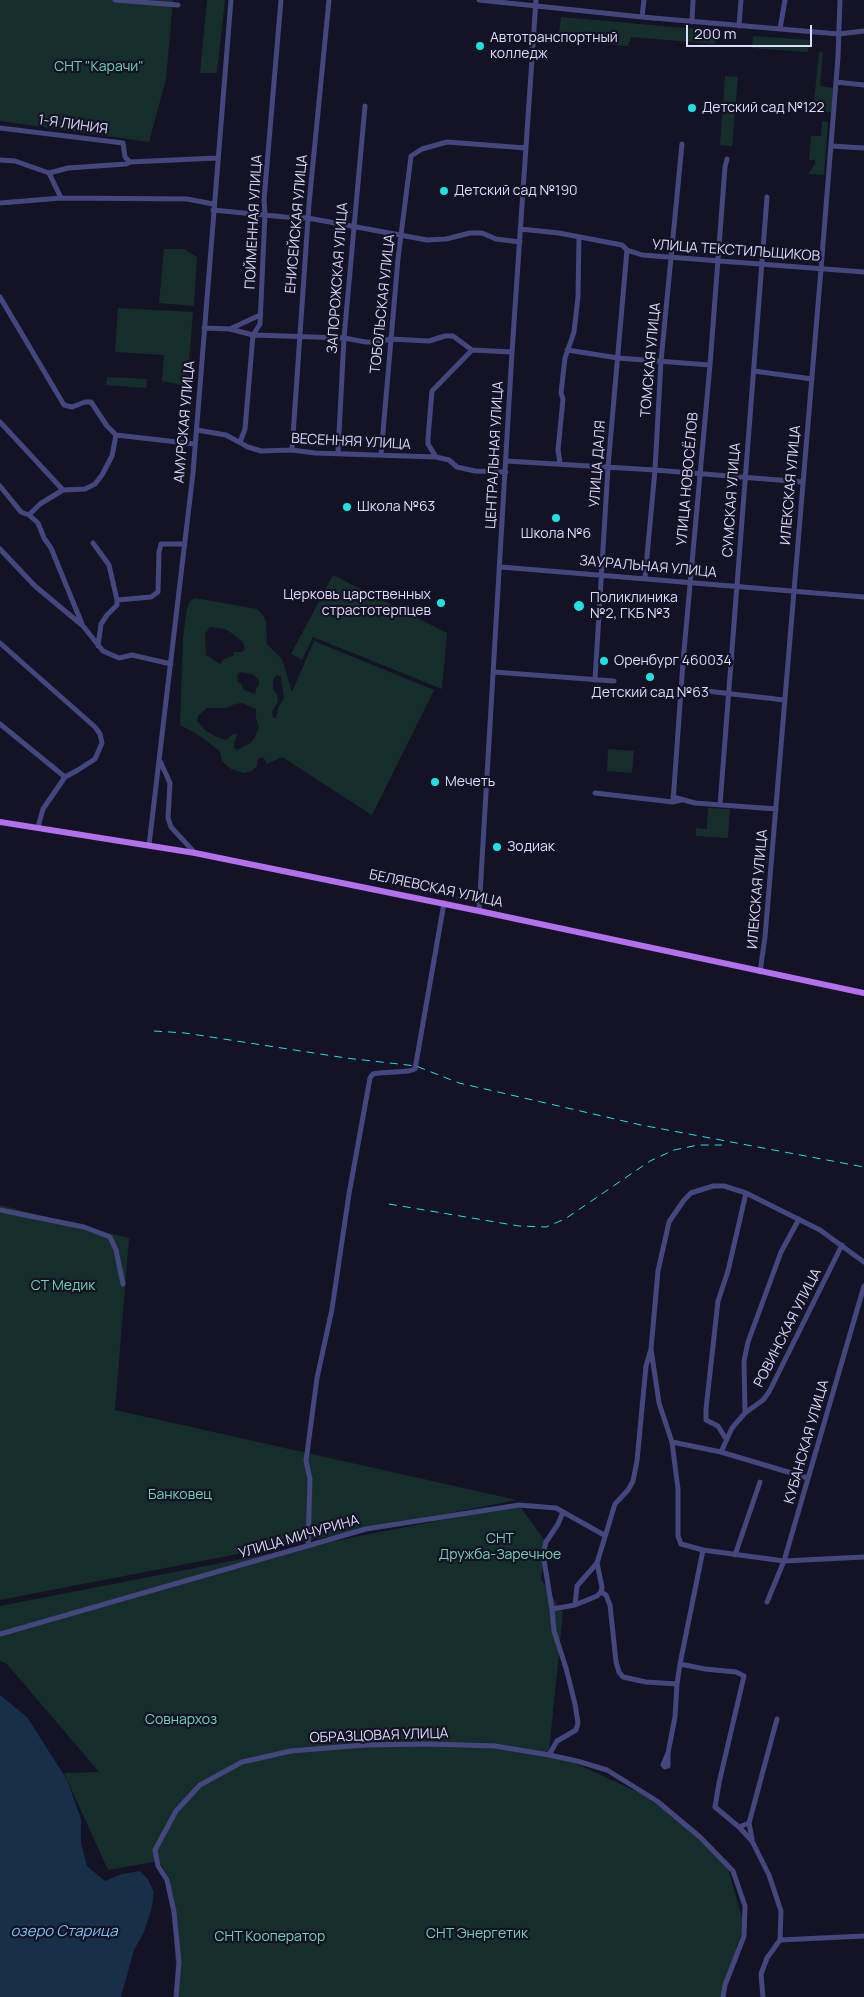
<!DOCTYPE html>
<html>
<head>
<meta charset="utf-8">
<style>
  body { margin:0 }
  #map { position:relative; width:864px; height:1997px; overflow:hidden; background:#141225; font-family:Manrope,sans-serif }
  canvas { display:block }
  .scale { position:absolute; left:686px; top:25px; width:126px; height:22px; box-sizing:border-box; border:2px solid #dbdbfa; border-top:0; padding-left:6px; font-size:15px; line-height:18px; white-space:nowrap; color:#dbdbfa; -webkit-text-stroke:4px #141225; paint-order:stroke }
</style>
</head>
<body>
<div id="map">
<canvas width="864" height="1997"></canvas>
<div class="scale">200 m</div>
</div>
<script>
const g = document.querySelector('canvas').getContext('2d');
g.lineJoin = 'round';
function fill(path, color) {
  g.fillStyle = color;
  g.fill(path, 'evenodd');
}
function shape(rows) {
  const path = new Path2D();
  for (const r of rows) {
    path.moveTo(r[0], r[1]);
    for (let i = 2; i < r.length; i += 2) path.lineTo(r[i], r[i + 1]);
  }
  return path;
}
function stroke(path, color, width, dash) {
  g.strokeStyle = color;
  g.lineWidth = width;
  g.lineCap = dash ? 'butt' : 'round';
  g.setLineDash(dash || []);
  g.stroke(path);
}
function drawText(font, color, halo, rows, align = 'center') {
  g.font = font + ' Manrope,sans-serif';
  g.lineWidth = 4.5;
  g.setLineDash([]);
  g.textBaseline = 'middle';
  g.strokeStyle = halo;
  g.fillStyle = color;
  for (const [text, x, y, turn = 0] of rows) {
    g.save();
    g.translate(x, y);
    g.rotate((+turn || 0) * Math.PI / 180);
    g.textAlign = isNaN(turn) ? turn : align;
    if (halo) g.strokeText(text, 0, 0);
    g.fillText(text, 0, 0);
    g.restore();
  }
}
const green = shape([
  [0,0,173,0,166,79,149,142,0,121],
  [207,0,225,0,217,73,200,73],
  [561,17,717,31,715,44,631,37,628,46,558,41],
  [753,36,810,40,808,52,752,48],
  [819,52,823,52,820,86,833,88,831,112,813,111],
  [725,76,738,77,732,146,720,145],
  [822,121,828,122,824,175,808,174,815,164,815,160,809,160,811,136,821,136],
  [164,249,184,249,197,257,194,306,159,303],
  [118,308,193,312,187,386,162,381,164,355,115,352],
  [107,377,147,379,146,388,106,385],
  [333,575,447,633,442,689,313,637,302,660,291,654],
  [195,598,257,609,263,615,266,622,267,644,282,659,292,692,314,641,434,690,372,815,282,757,267,764,263,757,257,759,257,766,252,771,244,773,231,769,222,761,220,751,197,734,180,725,183,638,187,608,190,601],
  [210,627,225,629,230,632,243,642,245,649,242,652,234,652,233,656,224,659,220,664,206,655,205,634],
  [240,672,254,675,259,680,259,685,256,689,255,694,244,690,241,684,238,682,237,676],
  [277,675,281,677,284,698,278,708,276,718,273,718,272,712,278,701,277,695,273,688,273,679],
  [242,703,256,709,256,718,259,727,254,739,249,744,237,750,233,747,237,735,235,734,232,735,226,740,217,737,206,731,197,721,198,716,207,708,226,708,235,704],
  [608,749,634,751,632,773,607,771],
  [708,808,730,809,728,838,696,836,696,828,707,829],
  [0,1205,129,1238,115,1410,517,1500,0,1600],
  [519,1505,546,1542,541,1579,563,1613,549,1751,657,1801,727,1865,744,1925,721,1997,178,1997,170,1880,159,1861,108,1870,64,1773,99,1772,7,1664,0,1661,0,1606]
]);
const water = shape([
  [0,1695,27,1717,67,1780,81,1819,81,1842,87,1866,105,1881,122,1874,140,1871,147,1878,154,1892,152,1907,144,1932,134,1950,121,1997,0,1997]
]);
const minor = shape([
  [115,0,178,5],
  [479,0,642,17,838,34,864,31],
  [642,17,644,0],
  [692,22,693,0],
  [739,26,741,0],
  [780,29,785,0],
  [836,82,864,85],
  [0,128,123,143,125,157,130,162],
  [831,146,864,148],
  [0,160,15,161,49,173,61,198],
  [49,173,68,168,126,164,130,162,217,158],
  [0,203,61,198,187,199,213,204],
  [213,210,285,217,308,218,427,240,446,239,470,233,482,233,496,239,520,242],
  [520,229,559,233,622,245,627,250,642,255,864,272],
  [0,297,64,405,72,407,85,402,91,402,107,426,116,435,195,444],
  [204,328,230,329,253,335,344,338,366,342,379,342,390,339,429,341,445,336,453,336,472,350],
  [230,329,260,315],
  [472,350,512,352],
  [567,350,618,358,710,365],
  [754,371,812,379],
  [0,422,63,490],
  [197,430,226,435,248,447,261,451,292,450,315,453,436,457,449,460,457,467,475,471,506,472],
  [240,442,245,429,253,335,260,324,265,214,264,200,281,0],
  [292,450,309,204,329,0],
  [338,452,344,338,365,106],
  [381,455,398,259,411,156,422,149,447,142,526,148],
  [436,457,428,444,428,438,432,391,472,350],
  [506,461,655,470,803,482],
  [560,463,558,450,563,399,561,393,565,358,574,332,578,297,579,237],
  [0,486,21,512,29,515,38,523,44,538,51,548,82,624],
  [29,515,40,504,63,490,85,489,95,484,102,475,112,456,116,435],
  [93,543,109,565,117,600,151,597,158,592,159,552,161,544,185,544],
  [0,549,35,586,83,626,103,651,119,658,132,655,171,664],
  [501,567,864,597],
  [645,578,655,470,661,361,682,144],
  [0,643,95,727,100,734,102,743,95,759,78,770,65,777,43,809,38,827],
  [98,646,101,624,107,615,117,605,117,600],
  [494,672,614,681],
  [595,680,608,467,627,250],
  [681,688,784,700],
  [0,724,65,777],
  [160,761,170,783,168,818,171,827,195,853],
  [595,793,673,802,681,800],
  [673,797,695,803,776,809],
  [673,802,683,662,710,365,725,167,727,159],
  [720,805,767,197],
  [149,845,193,473,231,0],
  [479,911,512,352,536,0],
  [760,972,765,937,821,269,838,57,840,0],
  [0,1210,84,1227,110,1237,116,1250,123,1284],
  [864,1262,820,1230,746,1193,724,1186,713,1186,691,1193,684,1200,669,1222,658,1271,651,1349,659,1403,672,1442,678,1489,678,1536,681,1544,703,1550,784,1561,864,1557],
  [745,1413,763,1400,769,1392,842,1245],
  [726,1439,718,1426,706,1420,706,1409,718,1301,728,1271,746,1193],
  [672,1442,721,1452,808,1478],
  [721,1452,732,1428,745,1413,744,1361,748,1342,781,1252,799,1219],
  [308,1545,310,1479,306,1461,317,1378,332,1309,349,1194,370,1078,373,1074,379,1073,409,1071,415,1069,444,903],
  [735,1555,760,1482],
  [601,1592,606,1595,610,1605,616,1662,619,1672,623,1677,646,1682,677,1684],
  [767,1602,784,1561,864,1286],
  [575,1605,577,1586,597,1563],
  [552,1609,543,1554,546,1542,558,1524,563,1512],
  [0,1634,366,1529,519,1505,556,1508,604,1535],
  [680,1664,705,1669,736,1672,744,1676,719,1783,715,1807,739,1827,749,1823],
  [668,1753,668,1766,665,1767,663,1765,668,1753,675,1717,677,1684,680,1664,703,1550],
  [549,1755,577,1761,607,1770,657,1801,700,1837,733,1871,745,1906,744,1936,725,1985,723,1997],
  [739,1827,752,1841,769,1875,781,1911,780,1940,767,1958,761,1974,763,1997],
  [752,1839,749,1823,777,1719],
  [780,1940,864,1936],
  [176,1997,179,1962,174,1912,167,1880,158,1866,155,1850,176,1811,200,1785,242,1762,291,1751,364,1745,430,1744,495,1746,549,1755,557,1741,576,1730,578,1723,575,1704,566,1668,554,1631,552,1609,575,1605,597,1596,601,1592,602,1587,597,1563,615,1504,628,1490,633,1481,637,1461,646,1366,651,1349]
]);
const major = shape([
  [0,822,195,853,479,911,864,993]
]);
const rail = shape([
  [154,1031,185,1033,346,1058,416,1066,459,1083,641,1125,864,1167],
  [389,1204,519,1226,546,1227,565,1219,650,1161,674,1150,698,1145,722,1145]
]);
const markers = [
  [480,46,5,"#20e1e1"],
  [692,108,5,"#20e1e1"],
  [444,191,5,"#20e1e1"],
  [347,507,5,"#20e1e1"],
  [556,518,5,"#20e1e1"],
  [441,603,5,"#20e1e1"],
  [579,606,6,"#20e1e1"],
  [604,661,5,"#20e1e1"],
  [650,677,5,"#20e1e1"],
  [435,782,5,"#20e1e1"],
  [497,847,5,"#20e1e1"]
];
const poiNames = [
  ["Автотранспортный",490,38],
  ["колледж",490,54],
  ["Детский сад №122",702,108],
  ["Детский сад №190",454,191],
  ["Школа №63",357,507],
  ["Школа №6",556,534,"center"],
  ["Церковь царственных",431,595,"right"],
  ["страстотерпцев",431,611,"right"],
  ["Поликлиника",590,598],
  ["№2, ГКБ №3",590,614],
  ["Оренбург 460034",614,661],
  ["Детский сад №63",650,693,"center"],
  ["Мечеть",445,782],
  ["Зодиак",507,847]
];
const parkNames = [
  ["СНТ \"Карачи\"",99,67],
  ["СТ Медик",63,1286],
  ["Банковец",180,1495],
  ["СНТ",500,1539],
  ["Дружба-Заречное",500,1555],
  ["Совнархоз",181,1720],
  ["СНТ Энергетик",477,1934],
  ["СНТ Кооператор",270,1937]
];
const streetNames = [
  ["1-Я ЛИНИЯ",73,125,8],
  ["ПОЙМЕННАЯ УЛИЦА",254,222,-87],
  ["ЕНИСЕЙСКАЯ УЛИЦА",297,224,-85],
  ["УЛИЦА ТЕКСТИЛЬЩИКОВ",736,251,4],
  ["ЗАПОРОЖСКАЯ УЛИЦА",338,278,-86],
  ["ТОБОЛЬСКАЯ УЛИЦА",383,304,-84],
  ["ТОМСКАЯ УЛИЦА",651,360,-85],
  ["АМУРСКАЯ УЛИЦА",185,422,-85],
  ["ВЕСЕННЯЯ УЛИЦА",351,442,3],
  ["ЦЕНТРАЛЬНАЯ УЛИЦА",495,455,-87],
  ["УЛИЦА ДАЛЯ",598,464,-86],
  ["УЛИЦА НОВОСЁЛОВ",688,479,-85],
  ["ИЛЕКСКАЯ УЛИЦА",791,485,-85],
  ["СУМСКАЯ УЛИЦА",732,500,-86],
  ["ЗАУРАЛЬНАЯ УЛИЦА",648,567,5],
  ["БЕЛЯЕВСКАЯ УЛИЦА",436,889,12],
  ["ИЛЕКСКАЯ УЛИЦА",758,889,-85],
  ["РОВИНСКАЯ УЛИЦА",788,1328,-63],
  ["КУБАНСКАЯ УЛИЦА",807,1442,-74],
  ["УЛИЦА МИЧУРИНА",299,1537,-16],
  ["ОБРАЗЦОВАЯ УЛИЦА",379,1736,-2]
];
const waterNames = [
  ["озеро Старица",64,1932]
];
fill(green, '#162e2b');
fill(water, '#172f49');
stroke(minor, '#44477d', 5);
stroke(major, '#b170ec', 6);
stroke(rail, '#20e1e1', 1, [8, 6]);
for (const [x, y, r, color] of markers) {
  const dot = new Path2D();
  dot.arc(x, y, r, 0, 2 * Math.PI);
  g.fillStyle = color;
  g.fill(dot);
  stroke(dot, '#141225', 2);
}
drawText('14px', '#dbdbfa', '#141225', poiNames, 'left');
drawText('14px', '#70d1af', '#141225', parkNames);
drawText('14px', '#dbdbfa', '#141225', streetNames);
drawText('italic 15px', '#76c1ed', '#141225', waterNames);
</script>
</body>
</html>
